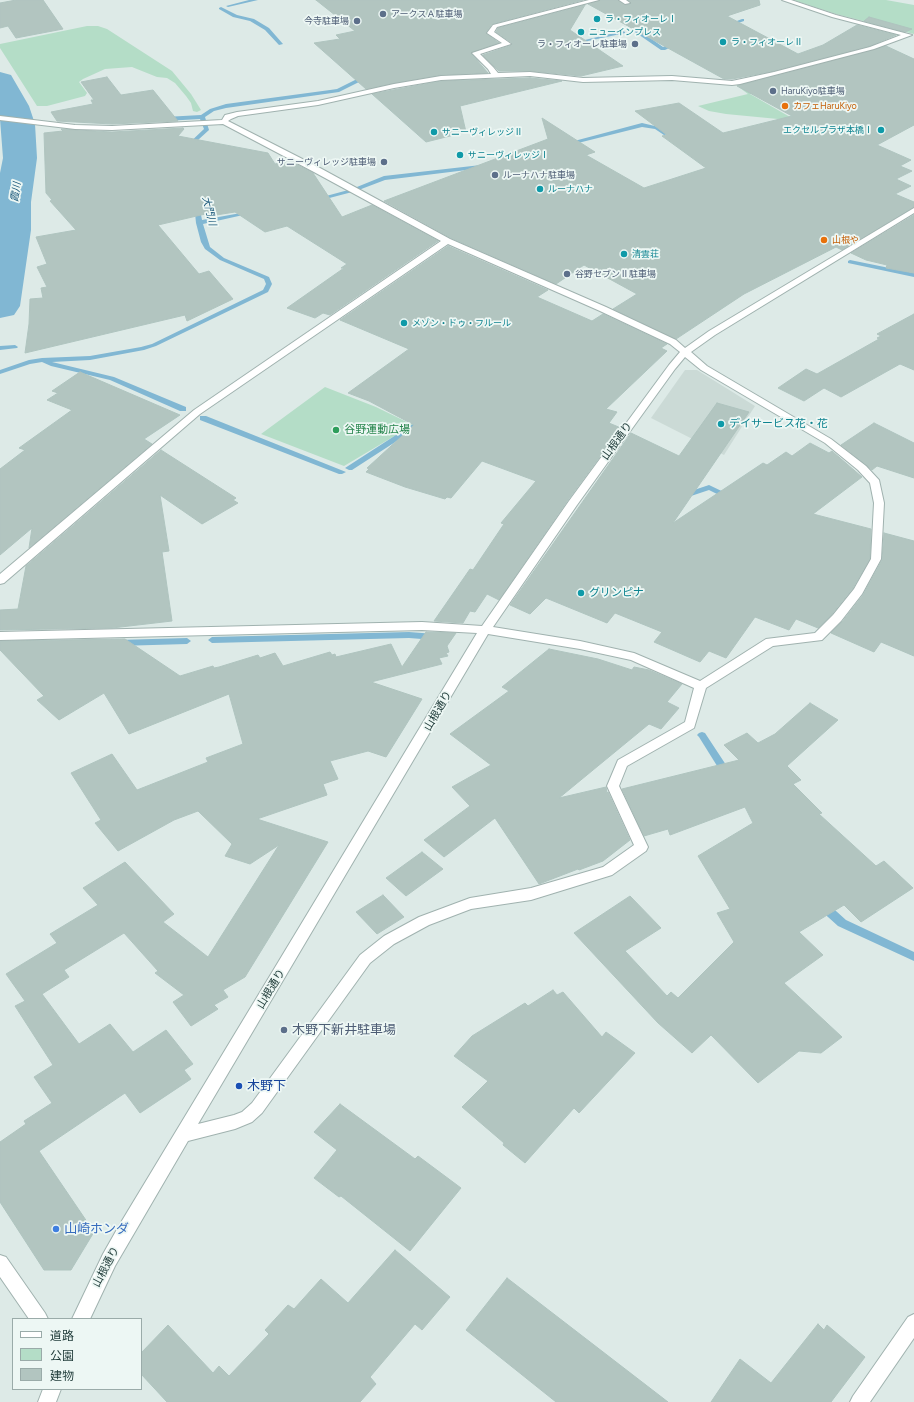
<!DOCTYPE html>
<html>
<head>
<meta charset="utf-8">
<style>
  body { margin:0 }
  #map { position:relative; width:914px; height:1402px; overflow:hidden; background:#ddeae7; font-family:Figtree,"Noto Sans JP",sans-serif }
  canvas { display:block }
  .legend { position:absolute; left:12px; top:1318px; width:130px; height:72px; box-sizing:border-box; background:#edf7f4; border:1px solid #9aaba9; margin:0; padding:5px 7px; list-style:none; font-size:12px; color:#1e3a38 }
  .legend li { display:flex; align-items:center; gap:8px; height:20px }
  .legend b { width:20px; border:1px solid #9aaba9 }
</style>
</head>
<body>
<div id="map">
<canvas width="914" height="1402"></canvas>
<ul class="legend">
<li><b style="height:5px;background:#fff"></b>道路</li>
<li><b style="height:11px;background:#b4ddc7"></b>公園</li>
<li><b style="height:11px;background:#b2c5c0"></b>建物</li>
</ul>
</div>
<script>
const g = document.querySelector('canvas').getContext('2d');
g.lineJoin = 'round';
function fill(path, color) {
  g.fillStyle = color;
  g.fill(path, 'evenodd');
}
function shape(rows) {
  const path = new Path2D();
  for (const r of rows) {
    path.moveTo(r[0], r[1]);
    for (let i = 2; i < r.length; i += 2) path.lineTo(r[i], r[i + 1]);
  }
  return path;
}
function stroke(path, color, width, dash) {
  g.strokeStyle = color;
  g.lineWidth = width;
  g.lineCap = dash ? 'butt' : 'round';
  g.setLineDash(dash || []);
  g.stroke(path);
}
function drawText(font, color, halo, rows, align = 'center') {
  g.font = font + ' Figtree,"Noto Sans JP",sans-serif';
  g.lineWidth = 3.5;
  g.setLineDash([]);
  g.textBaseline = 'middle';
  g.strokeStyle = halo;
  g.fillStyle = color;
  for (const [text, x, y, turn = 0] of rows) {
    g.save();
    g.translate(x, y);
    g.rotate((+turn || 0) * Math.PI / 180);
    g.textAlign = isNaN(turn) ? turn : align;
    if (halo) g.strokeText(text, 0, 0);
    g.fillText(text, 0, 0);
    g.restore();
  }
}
const built = shape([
  [685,370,697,370,755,406,724,455,651,418]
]);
const green = shape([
  [793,0,886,0,914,5,914,34,836,14],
  [87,26,98,26,107,29,172,71,191,94,201,110,197,112,193,111,191,103,186,96,175,83,167,78,157,77,132,67,105,69,83,79,79,82,87,93,85,96,47,106,37,106,0,48,0,44],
  [752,81,756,81,758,94,750,94,797,121,787,126,778,119,726,114,709,111,698,106,748,94,736,85],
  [325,387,376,407,413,425,344,466,261,434]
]);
const stream = shape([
  [249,0,258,0,228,7,226,6,249,0],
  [221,7,237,15,254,19,269,28,283,44,279,45,265,30,250,21,233,17,219,9,219,8,221,7],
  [742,19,744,19,744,21,726,27,724,26,742,19],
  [632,28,636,28,663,47,675,42,679,43,665,50,661,50,632,30,632,28],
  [623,31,625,32,625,33,574,44,572,43,623,31],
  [367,74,370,76,369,77,339,92,226,108,214,111,205,117,209,130,187,150,185,149,185,147,204,129,200,119,165,121,162,119,165,117,201,115,210,109,226,104,330,90,337,89,367,74],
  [642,123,659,127,669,134,664,135,655,129,642,127,566,146,563,144,642,123],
  [20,149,33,150,36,152,33,154,18,152,18,150,20,149],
  [481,165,484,167,483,168,385,180,356,191,318,201,315,199,352,189,384,176,481,165],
  [194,203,199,204,202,220,252,211,252,213,203,224,210,247,224,258,269,277,272,284,268,292,156,346,144,350,90,360,52,362,114,377,186,407,186,411,180,411,110,380,51,366,42,362,30,364,0,374,0,370,29,360,42,358,90,356,141,347,152,344,263,290,266,284,264,279,220,260,205,249,201,242,196,223,194,203],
  [850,260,914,273,914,277,848,263,848,261,850,260],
  [15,345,18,347,17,348,0,350,0,346,15,345],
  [200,416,206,416,346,472,342,474,339,474,200,420,200,416],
  [413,424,419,424,420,426,352,470,349,470,345,468,413,424],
  [709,485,734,497,730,499,727,499,709,490,682,499,678,497,679,495,709,485],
  [409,632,435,634,439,637,435,640,409,638,212,643,208,640,212,637,409,632],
  [187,638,191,641,187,644,118,646,114,643,118,640,187,638],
  [702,732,705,733,730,771,732,774,730,777,724,777,699,737,697,735,699,733,702,732],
  [822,901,826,902,846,920,914,952,914,961,838,926,818,908,817,905,818,902,822,901]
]);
const river = shape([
  [0,72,11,75,29,106,35,124,37,158,31,202,31,230,20,306,14,315,0,318,0,173,3,158,0,119,0,72]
]);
const building = shape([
  [16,0,43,0,63,29,16,38,8,26,0,28,0,3,16,0],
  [316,0,583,0,492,24,486,33,499,43,471,53,488,73,441,75,366,89,314,43,340,39,336,35,355,31,316,0],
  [600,0,618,0,625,5,631,4,628,0,759,0,760,5,727,16,798,54,823,45,857,25,896,35,870,46,774,71,732,79,724,79,588,4,600,0],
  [585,5,570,30,623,66,581,76,530,71,499,71,483,55,512,45,512,43,496,32,498,28,585,5],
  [869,17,912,29,905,32,864,21,869,17],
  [886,46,914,59,914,125,877,145,911,160,900,166,912,171,896,179,911,186,895,194,914,202,914,207,842,250,836,247,744,294,676,339,613,309,637,294,584,265,556,284,451,238,384,201,548,139,542,118,595,152,586,155,644,188,706,168,662,136,667,135,635,111,679,103,723,133,792,116,737,86,886,46],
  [107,77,121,95,153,90,178,121,112,124,57,121,51,112,93,104,91,100,94,100,81,82,107,77],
  [530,78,562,81,460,106,466,132,426,142,372,94,441,81,530,78],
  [183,128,184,129,178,136,268,153,275,164,290,161,313,173,342,217,372,205,438,241,330,315,323,313,315,318,287,308,344,268,341,268,347,264,287,226,265,232,235,212,216,215,214,212,158,225,199,274,209,271,233,299,187,321,185,315,25,353,29,324,30,299,43,298,41,288,47,287,37,267,47,264,36,237,76,230,50,201,52,200,46,193,44,133,63,131,61,129,112,132,183,128],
  [914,215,914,273,886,268,887,265,866,260,851,253,914,215],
  [448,246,548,290,537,297,592,321,603,314,667,344,661,348,667,351,606,409,617,412,609,423,621,428,568,500,499,600,487,594,475,612,470,611,463,623,434,621,470,569,473,570,504,524,501,523,536,481,482,461,451,498,447,497,445,499,405,487,366,472,369,469,367,468,414,425,369,401,348,393,409,349,340,320,448,246],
  [914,314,914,370,900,364,841,397,824,388,804,401,778,388,806,369,817,374,879,339,877,338,881,336,877,334,914,314],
  [80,372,180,415,144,439,152,444,29,548,32,528,0,555,0,469,25,450,19,448,72,410,47,400,58,393,52,391,80,372],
  [717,403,749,412,673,523,763,463,767,465,786,452,792,456,810,443,829,453,832,451,862,477,813,514,871,529,870,559,853,588,832,614,818,628,796,619,789,630,755,617,726,658,709,651,700,662,654,642,662,632,615,613,607,623,546,598,530,614,510,605,631,433,679,456,717,403],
  [874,423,914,443,914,478,877,466,872,470,841,445,874,423],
  [161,450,236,498,233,500,238,503,202,524,160,495,169,551,162,552,172,621,112,628,0,630,0,610,18,609,26,566,161,450],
  [884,533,914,541,914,656,881,642,874,652,831,633,842,622,863,595,882,560,884,533],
  [426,632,456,633,447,646,449,652,446,653,448,656,439,658,442,664,371,682,422,699,386,757,368,751,330,761,338,779,323,784,327,795,257,819,328,842,245,977,223,990,228,997,214,1005,218,1009,191,1026,173,1002,184,995,155,973,158,971,124,933,64,970,69,977,42,994,79,1044,110,1024,133,1052,166,1030,193,1064,184,1070,191,1079,140,1113,125,1093,39,1151,94,1232,71,1270,44,1270,0,1202,0,1142,26,1124,24,1121,52,1103,34,1077,53,1065,15,1006,25,1001,6,974,57,943,50,934,98,905,83,888,125,862,174,914,163,922,208,957,279,845,250,864,225,856,232,844,198,811,174,820,118,851,95,823,101,820,71,773,112,754,137,790,208,762,206,758,243,744,229,694,129,734,104,693,59,720,37,700,44,696,0,650,0,641,125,639,180,676,213,666,214,668,219,667,258,655,260,658,275,653,283,666,330,652,332,655,335,654,336,657,391,644,402,667,426,632],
  [549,649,598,659,632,670,634,667,649,670,682,684,667,702,679,708,661,729,649,724,559,798,606,787,607,793,608,792,630,840,603,861,579,870,578,869,539,884,495,818,444,857,424,840,470,806,452,787,491,765,450,734,509,691,502,687,549,649],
  [810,703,838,720,787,766,801,780,793,784,822,813,819,814,876,866,884,861,913,888,861,922,844,905,799,932,823,955,784,983,842,1037,821,1053,799,1051,758,1083,711,1035,692,1053,658,1023,574,933,630,896,661,928,625,951,667,996,671,992,678,998,734,942,717,913,730,909,698,856,753,823,745,807,670,835,668,829,644,836,622,789,739,760,724,745,747,733,758,743,775,734,810,703],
  [422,852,443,869,406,896,386,878,422,852],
  [383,895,404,917,377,934,356,912,383,895],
  [553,990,557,995,563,992,602,1037,606,1032,635,1053,579,1113,574,1108,525,1163,503,1145,504,1143,462,1107,488,1081,454,1056,472,1036,525,1003,528,1006,553,990],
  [340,1104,415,1159,418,1156,461,1188,410,1251,341,1196,339,1197,314,1178,337,1150,314,1132,340,1104],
  [395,1250,450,1297,422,1330,415,1324,370,1377,376,1384,360,1402,167,1402,141,1374,141,1353,168,1325,213,1373,219,1366,229,1376,269,1334,265,1330,288,1305,294,1309,321,1279,348,1303,395,1250],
  [507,1278,668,1402,556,1402,466,1330,507,1278],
  [818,1324,824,1330,827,1325,865,1357,831,1402,711,1402,740,1359,771,1383,818,1324]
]);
const minor = shape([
  [589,0,599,0,497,27,494,32,511,44,480,54,493,67,498,73,530,72,583,78,672,76,732,81,774,72,870,47,901,35,832,17,782,0,791,0,836,15,912,35,874,49,740,84,732,85,672,80,583,82,530,76,441,80,394,88,318,105,238,116,231,119,228,121,320,168,450,239,606,307,676,340,685,348,709,331,914,208,914,213,715,335,691,352,707,366,831,439,866,466,879,480,884,503,881,559,862,594,841,621,822,640,773,646,706,688,694,728,627,766,619,786,648,847,646,851,612,875,531,900,471,909,429,925,394,944,370,963,262,1113,252,1122,235,1129,188,1141,115,1266,90,1319,72,1319,103,1254,120,1224,477,633,422,630,0,640,0,632,422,622,482,626,569,501,669,365,680,352,670,344,600,311,448,244,200,414,4,583,0,584,0,574,194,410,441,241,314,172,223,124,112,130,75,129,0,120,0,116,75,125,112,126,222,120,225,115,237,112,318,101,394,84,441,76,491,74,488,69,472,53,502,43,487,33,493,25,589,0],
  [685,357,701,370,825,443,858,470,870,483,874,503,871,559,854,589,833,615,815,633,766,639,700,681,634,653,580,641,493,627,577,505,675,369,685,357],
  [488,634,580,649,631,660,694,688,685,722,618,760,607,786,634,845,603,867,531,888,470,898,419,917,384,936,360,955,252,1103,242,1112,234,1115,198,1124,488,634],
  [619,0,626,0,630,3,625,4,619,0],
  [0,1255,6,1257,45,1313,48,1319,29,1319,0,1277,0,1255],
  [914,1314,914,1338,870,1402,850,1402,853,1396,908,1317,914,1314],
  [43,1389,61,1389,56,1402,38,1402,43,1389]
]);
const markers = [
  [383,14,4,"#5c6f8a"],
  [597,19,4,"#0f9aa8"],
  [357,21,4,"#5c6f8a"],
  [581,32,4,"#0f9aa8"],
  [723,42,4,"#0f9aa8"],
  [635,44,4,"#5c6f8a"],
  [773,91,4,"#5c6f8a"],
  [785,106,4,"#e8710a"],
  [881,130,4,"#0f9aa8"],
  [434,132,4,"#0f9aa8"],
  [460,155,4,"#0f9aa8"],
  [384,162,4,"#5c6f8a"],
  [495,175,4,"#5c6f8a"],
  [540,189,4,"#0f9aa8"],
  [824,240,4,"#e8710a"],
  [624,254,4,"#0f9aa8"],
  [567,274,4,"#5c6f8a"],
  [404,323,4,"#0f9aa8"],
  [721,424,4,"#0f9aa8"],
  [336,430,4,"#2e9e5b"],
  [581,593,4,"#0f9aa8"],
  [284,1030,4,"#5c6f8a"],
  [239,1086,4,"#1a4fb4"],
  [56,1229,4,"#3f7fe0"]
];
const farServicenames = [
  ["アークスＡ駐車場",391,14],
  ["今寺駐車場",349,21,"right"],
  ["ラ・フィオーレ駐車場",627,44,"right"],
  ["HaruKiyo駐車場",781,91],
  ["サニーヴィレッジ駐車場",376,162,"right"],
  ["ルーナハナ駐車場",503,175],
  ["谷野セブンⅡ駐車場",575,274]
];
const farCulturenames = [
  ["ラ・フィオーレⅠ",605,19],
  ["ニューインプレス",589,32],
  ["ラ・フィオーレⅡ",731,42],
  ["エクセルプラザ本橋Ⅰ",873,130,"right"],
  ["サニーヴィレッジⅡ",442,132],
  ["サニーヴィレッジⅠ",468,155],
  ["ルーナハナ",548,189],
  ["清雲荘",632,254],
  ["メゾン・ドゥ・フルール",412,323]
];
const farFoodnames = [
  ["カフェHaruKiyo",793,106],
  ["山根や",832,240]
];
const farWaternames = [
  ["霞川",16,192,-82],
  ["大門川",209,211,76]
];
const cultureNames = [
  ["デイサービス花・花",729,424],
  ["グリンピナ",589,593]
];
const leisureNames = [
  ["谷野運動広場",344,430]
];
const streetNames = [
  ["山根通り",617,441,-54],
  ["山根通り",438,711,-60],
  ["山根通り",271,989,-59],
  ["山根通り",106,1267,-62]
];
const nearServicenames = [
  ["木野下新井駐車場",292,1030]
];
const nearTransitnames = [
  ["木野下",247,1086]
];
const nearShopnames = [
  ["山崎ホンダ",64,1229]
];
fill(built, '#cbdad6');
fill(green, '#b4ddc7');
fill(stream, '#81b7d3');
fill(river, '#81b7d3');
fill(building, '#b2c5c0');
stroke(building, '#afc4bf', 1);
stroke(minor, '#a0b2af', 2);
fill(minor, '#fff');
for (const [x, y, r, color] of markers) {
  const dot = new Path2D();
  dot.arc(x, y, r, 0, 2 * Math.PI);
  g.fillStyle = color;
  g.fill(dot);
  stroke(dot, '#edf7f4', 1.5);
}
drawText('9px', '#4e5e75', '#edf7f4', farServicenames, 'left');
drawText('9px', '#0d838f', '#edf7f4', farCulturenames, 'left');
drawText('9px', '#c56008', '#edf7f4', farFoodnames, 'left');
drawText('italic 10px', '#165578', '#edf7f4', farWaternames);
drawText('11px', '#0d838f', '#edf7f4', cultureNames, 'left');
drawText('11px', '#27864d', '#edf7f4', leisureNames, 'left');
drawText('11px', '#1e3a38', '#edf7f4', streetNames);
drawText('13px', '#4e5e75', '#edf7f4', nearServicenames, 'left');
drawText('13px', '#164399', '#edf7f4', nearTransitnames, 'left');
drawText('13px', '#366cbe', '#edf7f4', nearShopnames, 'left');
</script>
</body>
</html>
